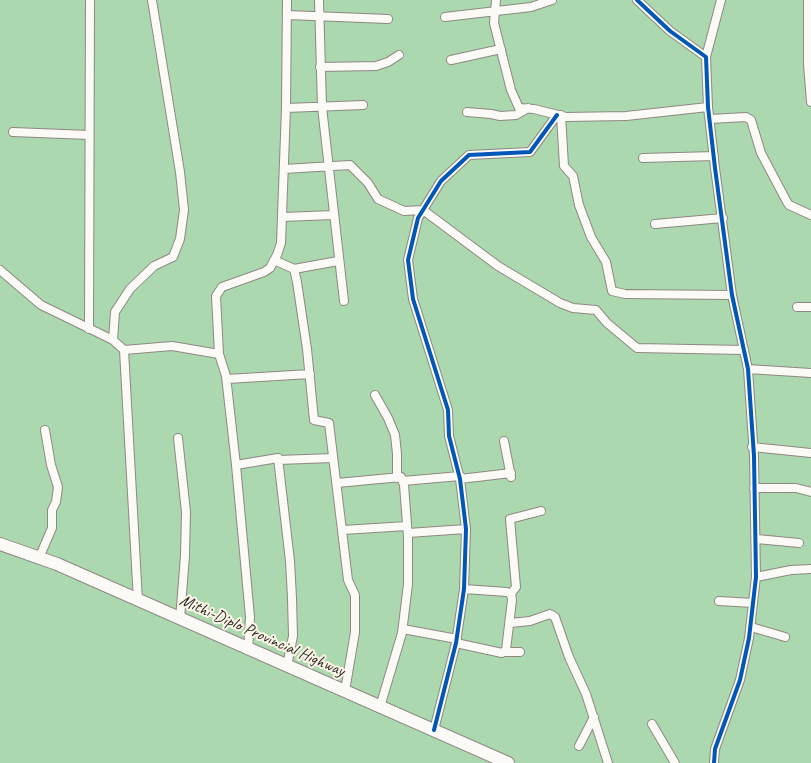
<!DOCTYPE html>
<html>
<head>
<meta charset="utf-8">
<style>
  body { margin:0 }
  canvas { display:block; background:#e6dbcb }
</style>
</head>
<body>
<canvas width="811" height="763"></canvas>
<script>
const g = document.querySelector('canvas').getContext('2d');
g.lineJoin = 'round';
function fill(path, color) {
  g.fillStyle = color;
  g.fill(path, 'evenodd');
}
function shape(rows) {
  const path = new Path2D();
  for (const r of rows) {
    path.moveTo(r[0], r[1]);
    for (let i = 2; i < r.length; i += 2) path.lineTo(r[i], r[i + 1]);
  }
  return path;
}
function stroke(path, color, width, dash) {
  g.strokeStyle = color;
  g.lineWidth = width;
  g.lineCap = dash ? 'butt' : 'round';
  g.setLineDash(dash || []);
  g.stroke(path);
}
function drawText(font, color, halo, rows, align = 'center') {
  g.font = font + ' Caveat,sans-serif';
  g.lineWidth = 4;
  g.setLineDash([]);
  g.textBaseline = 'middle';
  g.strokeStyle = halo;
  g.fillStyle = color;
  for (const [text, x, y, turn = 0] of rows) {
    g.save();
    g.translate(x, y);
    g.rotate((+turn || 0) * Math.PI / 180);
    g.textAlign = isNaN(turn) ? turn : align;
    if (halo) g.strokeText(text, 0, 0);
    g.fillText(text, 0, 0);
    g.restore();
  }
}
const green = shape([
  [0,0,811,0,811,763,0,763]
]);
const street = shape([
  [319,0,322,107,344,301],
  [496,0,494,23,511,90,519,108,534,109,566,117,626,116,708,107],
  [637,0,670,31,706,57,708,107,715,168,732,295,748,369,754,456,756,577,749,638,740,680,715,749,714,763],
  [808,0,808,64,811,102],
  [287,15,388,19],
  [445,17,531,7,552,0],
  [706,57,721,0],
  [451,60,501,49],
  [320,67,376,66,388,62,399,55],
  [286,108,363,105],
  [467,112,491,114,500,116,516,115,528,108],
  [561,115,564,166,573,176,579,205,591,237,606,262,612,291,625,294,732,295],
  [710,119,746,117,751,120,761,153,787,202,789,205,811,215],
  [13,132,89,135],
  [643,158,714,156],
  [284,169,350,165,368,183,378,199,404,211,423,210,498,266,560,303,573,308,596,310,607,323,637,348,744,350],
  [282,217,334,215],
  [655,224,723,218],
  [274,260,294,269,297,282,307,349,314,420,329,423,348,580,355,595,355,632,345,691],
  [294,269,338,261],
  [0,270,41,305,113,340,124,350,138,601],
  [797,307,811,307],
  [89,329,90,0],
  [113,340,115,312,130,289,154,266,173,257,180,239,184,210,180,172,152,0],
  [124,350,172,346,219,354],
  [748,369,811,373],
  [227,379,310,374],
  [375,395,388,418,395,435,397,454,397,478],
  [178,438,186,512,185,556,180,619],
  [504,441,511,477],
  [752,447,811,453],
  [278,460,333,458],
  [236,465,278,458,290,561,292,598,293,636,287,666],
  [460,479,511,473],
  [403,481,460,476],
  [337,483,401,477,404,485,408,537,408,584,402,633,380,707],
  [754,488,796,488,811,492],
  [343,530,407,526],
  [408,533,466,529],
  [757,539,799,543],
  [39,558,52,528,52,510,56,502,58,487,51,465,45,430],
  [756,577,791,570,811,569],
  [511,594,516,587,510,519,541,511],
  [719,601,753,603],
  [510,623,530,621,550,614,555,617,569,657,586,694,608,763],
  [751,627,785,637],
  [403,629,457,639],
  [456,643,502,653,506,650,512,600,511,594,507,592,464,589],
  [248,650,250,617,236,465,226,376,219,354,216,296,222,287,264,272,270,268,277,255,281,243,286,108,287,0],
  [505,652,520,652],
  [652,724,675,763],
  [434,730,456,643,464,589,466,529,460,479,449,436,448,410,413,299,408,260,418,218,441,181,469,155,530,152,557,115],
  [579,746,594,717]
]);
const primary = shape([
  [0,544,57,564,508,763]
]);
const cycleway = shape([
  [637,0,670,31,706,57,708,107,715,168,732,295,748,369,754,456,756,577,749,638,740,680,715,749,714,763],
  [434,730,456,643,464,589,466,529,460,479,449,436,448,410,413,299,408,260,418,218,441,181,469,155,530,152,557,115]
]);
const streetNames = [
  ["Mithi-Diplo Provincial Highway",262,636,24]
];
fill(green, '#acd8b0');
stroke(street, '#8e8881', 10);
stroke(primary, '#8e8881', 14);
stroke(street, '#fbfaf7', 8);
stroke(primary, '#fbfaf7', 12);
stroke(cycleway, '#0057b8', 4);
drawText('17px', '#2b2b2b', '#fcf5e5', streetNames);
</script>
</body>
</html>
